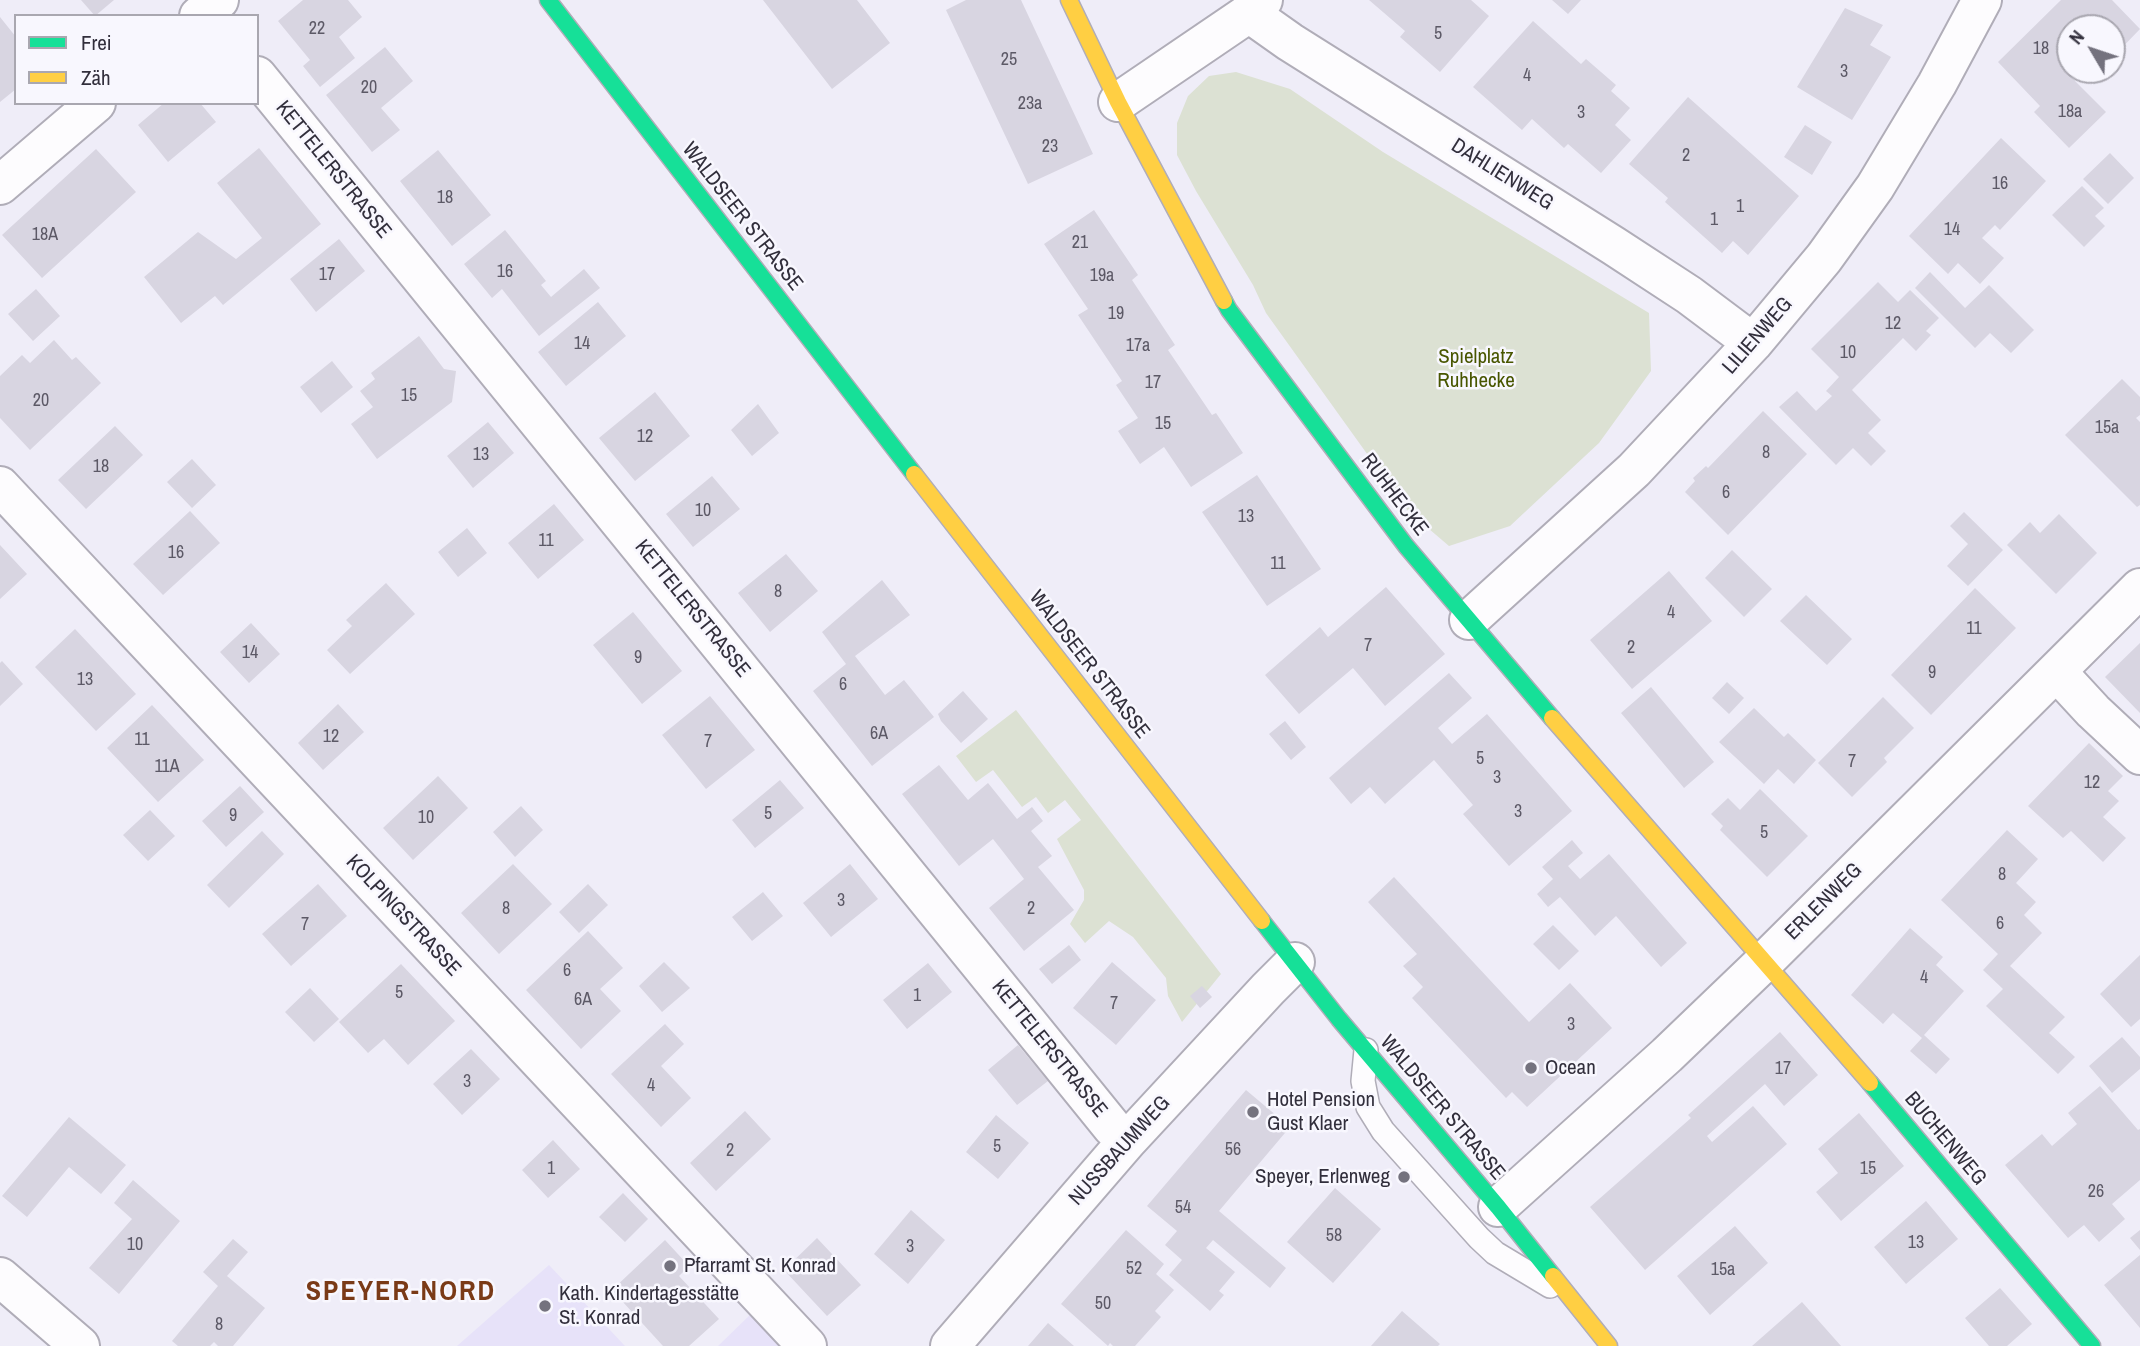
<!DOCTYPE html>
<html>
<head>
<meta charset="utf-8">
<style>
  body { margin:0 }
  #map { position:relative; width:2140px; height:1346px; overflow:hidden; background:#efedf8; font-family:"Archivo Narrow",sans-serif }
  canvas { display:block }
  .legend { position:absolute; left:14px; top:14px; width:245px; height:91px; box-sizing:border-box; background:#f8f7fe; border:2px solid #a9a7b0; margin:0; padding:9px 12px; list-style:none; font-size:21px; color:#322f3c }
  .legend li { display:flex; align-items:center; gap:14px; height:35px }
  .legend b { width:35px; border:2px solid #a9a7b0 }
  .north { position:absolute; left:2056px; top:14px; width:70px; height:70px; box-sizing:border-box; background:#f8f7fe; border:2px solid #a9a7b0; border-radius:50%; rotate:309deg; font-size:19px; font-weight:700; line-height:28px; text-align:center; color:#322f3c }
  .north::after { content:''; display:block; margin:auto; width:24px; height:32px; background:#74727e; clip-path:polygon(50% 0,100% 100%,50% 72%,0 100%) }
</style>
</head>
<body>
<div id="map">
<canvas width="2140" height="1346"></canvas>
<ul class="legend">
<li><b style="height:9px;background:#16e098"></b>Frei</li>
<li><b style="height:9px;background:#ffcf43"></b>Zäh</li>
</ul>
<div class="north">N</div>
</div>
<script>
const g = document.querySelector('canvas').getContext('2d');
g.lineJoin = 'round';
function fill(path, color) {
  g.fillStyle = color;
  g.fill(path, 'evenodd');
}
function shape(rows) {
  const path = new Path2D();
  for (const r of rows) {
    path.moveTo(r[0], r[1]);
    for (let i = 2; i < r.length; i += 2) path.lineTo(r[i], r[i + 1]);
  }
  return path;
}
function stroke(path, color, width, dash) {
  g.strokeStyle = color;
  g.lineWidth = width;
  g.lineCap = dash ? 'butt' : 'round';
  g.setLineDash(dash || []);
  g.stroke(path);
}
function drawText(font, color, halo, rows, align = 'center') {
  g.font = font + ' "Archivo Narrow",sans-serif';
  g.lineWidth = 5;
  g.setLineDash([]);
  g.textBaseline = 'middle';
  g.strokeStyle = halo;
  g.fillStyle = color;
  for (const [text, x, y, turn = 0] of rows) {
    g.save();
    g.translate(x, y);
    g.rotate((+turn || 0) * Math.PI / 180);
    g.textAlign = isNaN(turn) ? turn : align;
    if (halo) g.strokeText(text, 0, 0);
    g.fillText(text, 0, 0);
    g.restore();
  }
}
const built = shape([
  [549,1265,625,1346,457,1346],
  [753,1312,785,1346,718,1346]
]);
const green = shape([
  [1236,72,1290,89,1383,152,1649,313,1651,371,1599,443,1510,526,1449,546,1408,511,1266,313,1253,285,1196,191,1177,155,1177,123,1188,96,1209,76],
  [1016,710,1221,974,1182,1022,1168,996,1166,978,1133,937,1109,921,1085,943,1070,924,1084,900,1084,890,1057,839,1081,820,1065,800,1048,813,1036,797,1022,807,993,770,976,782,956,756]
]);
const building = shape([
  [81,0,114,0,95,16],
  [303,0,348,0,362,17,339,37,355,58,320,87,303,66,310,60,278,21],
  [763,0,857,0,890,43,832,89],
  [966,0,1021,0,1093,154,1028,184,946,10],
  [1369,0,1471,0,1489,16,1440,72,1400,37,1405,31],
  [1552,0,1581,0,1568,14],
  [2061,0,2112,0,2140,29,2112,58,2112,28,2070,28,2070,70,2076,70,2070,76,2106,112,2069,148,2034,112,2040,106,1998,62],
  [1845,8,1883,25,1870,45,1891,57,1852,120,1797,87],
  [0,17,16,37,16,89,0,102],
  [1533,21,1581,64,1586,59,1616,85,1611,91,1630,108,1615,125,1631,140,1601,173,1568,144,1564,148,1532,119,1522,130,1473,87],
  [385,47,413,81,381,108,400,130,372,152,326,95],
  [1688,97,1799,196,1748,255,1733,241,1722,253,1665,202,1668,198,1629,164],
  [164,103,200,103,216,122,168,162,138,125],
  [1805,125,1832,142,1812,175,1784,157],
  [2001,138,2046,181,2000,230,1995,225,1982,238,2004,258,1980,284,1958,263,1948,274,1909,236],
  [259,148,321,224,223,305,215,296,181,323,144,277,198,232,236,259,262,238,217,183],
  [96,149,136,192,42,278,2,235],
  [438,150,491,215,452,246,400,181],
  [2110,153,2134,178,2108,204,2083,179],
  [2082,186,2104,208,2095,216,2105,226,2084,247,2052,215],
  [1094,210,1138,275,1132,280,1175,345,1168,350,1212,415,1216,413,1243,453,1191,487,1164,447,1140,464,1118,431,1138,418,1116,385,1122,381,1078,315,1088,309,1044,244],
  [505,230,546,281,541,285,551,297,584,269,600,288,539,336,502,289,492,298,464,264],
  [339,239,365,271,316,312,290,279],
  [1930,272,1965,308,1989,285,2034,330,2011,353,1990,333,1975,348,1915,288],
  [1878,282,1898,302,1910,290,1939,318,1926,331,1931,335,1916,351,1903,338,1852,390,1881,420,1868,433,1886,451,1871,466,1853,448,1836,465,1779,407,1797,391,1816,411,1832,396,1826,391,1839,377,1811,349],
  [36,289,60,316,33,341,8,314],
  [598,302,626,336,566,386,538,352],
  [419,336,444,369,456,371,452,402,377,459,351,424,373,407,360,391,375,379,371,373],
  [54,340,72,360,76,357,101,383,30,450,0,418,0,376,22,355,30,363],
  [332,361,353,387,321,413,300,387],
  [2122,379,2140,397,2140,415,2136,418,2140,422,2140,505,2137,507,2065,435],
  [655,392,690,436,635,481,599,438],
  [758,404,779,433,752,456,731,430],
  [1763,411,1807,454,1728,535,1685,492,1695,481,1693,478,1706,466,1708,468],
  [488,422,514,453,473,488,447,456],
  [115,426,143,455,86,509,58,480],
  [192,459,216,485,192,508,167,482],
  [1257,475,1321,569,1267,606,1202,512],
  [712,476,740,509,693,547,666,514],
  [554,504,584,540,538,579,508,543],
  [190,511,220,543,163,595,133,564],
  [1964,512,2003,550,1968,586,1947,566,1968,544,1950,526],
  [2059,514,2097,553,2056,594,2007,545,2030,522,2040,533],
  [467,528,487,553,458,577,438,552],
  [0,545,27,574,0,599],
  [1732,550,1772,589,1744,617,1705,578],
  [786,554,818,591,770,632,738,593],
  [1669,571,1712,621,1632,689,1590,640],
  [882,580,910,615,855,656,885,695,904,680,934,717,872,766,813,691,846,664,822,632],
  [386,583,415,614,350,674,327,650,352,626,346,620],
  [1386,587,1445,654,1385,706,1353,668,1299,714,1265,675,1320,627,1328,637],
  [1975,588,2016,628,1931,715,1891,675],
  [1806,595,1852,639,1827,665,1780,621],
  [633,612,682,671,642,704,593,645],
  [251,623,280,654,249,683,220,652],
  [75,629,136,694,96,731,35,667],
  [2140,643,2140,713,2105,677],
  [2,661,23,684,0,706,0,663],
  [1449,673,1472,698,1438,728,1452,744,1487,714,1572,811,1509,866,1463,814,1473,805,1434,760,1385,804,1370,787,1351,804,1329,778],
  [1727,682,1744,698,1729,714,1712,698],
  [1651,687,1714,762,1684,788,1621,713],
  [963,691,988,719,961,743,941,721,938,714],
  [710,696,755,750,706,789,662,735],
  [1883,697,1914,728,1884,758,1887,762,1852,797,1818,763],
  [338,704,364,732,323,770,298,743],
  [152,705,204,760,158,802,107,748],
  [1754,708,1784,737,1788,733,1816,760,1794,784,1778,769,1764,784,1719,742],
  [1285,721,1306,747,1291,760,1269,734],
  [2089,743,2123,776,2108,791,2119,801,2103,817,2126,838,2103,862,2071,831,2063,838,2028,806],
  [939,765,968,800,988,783,1017,819,1032,807,1043,821,1031,831,1052,856,1038,867,1074,910,1024,951,989,908,1024,879,1004,853,993,839,959,866,902,794],
  [438,776,468,808,413,860,383,828],
  [780,780,804,808,755,848,732,820],
  [240,786,264,812,226,847,202,821],
  [1760,789,1808,836,1767,877,1720,830,1723,826,1711,814,1728,798,1740,810],
  [521,806,543,830,515,857,493,832],
  [150,810,175,836,148,861,123,835],
  [2007,830,2038,859,2016,883,2036,902,2024,915,2042,933,2010,966,2065,1017,2049,1033,2075,1057,2058,1074,1986,1006,2003,989,1983,970,1998,954,1941,900],
  [262,831,284,854,229,908,207,885],
  [1572,840,1583,853,1568,866,1580,879,1609,854,1687,943,1661,967,1616,916,1595,936,1560,897,1548,907,1537,894,1553,879,1542,867],
  [513,864,552,904,499,954,461,913],
  [850,864,878,899,831,937,803,903],
  [1394,877,1529,1022,1570,983,1612,1028,1527,1107,1512,1092,1506,1098,1412,998,1423,987,1403,966,1417,954,1368,902],
  [318,884,347,916,291,966,262,934],
  [588,884,608,905,579,933,559,912],
  [763,892,783,916,752,941,732,917],
  [1553,925,1579,951,1559,970,1533,944],
  [1910,928,1943,957,1936,965,1964,991,1924,1035,1950,1059,1936,1074,1910,1051,1922,1038,1893,1013,1883,1024,1851,995],
  [588,931,623,968,600,989,621,1011,581,1049,526,990],
  [1069,945,1081,960,1052,984,1039,969],
  [2140,955,2140,1019,2131,1027,2100,994],
  [664,962,690,988,662,1012,639,986],
  [1112,962,1156,1000,1116,1045,1073,1008],
  [928,963,952,992,907,1029,883,1000],
  [401,964,455,1021,408,1065,384,1039,368,1053,339,1022],
  [1202,986,1212,997,1200,1008,1190,996],
  [310,988,339,1019,314,1042,285,1012],
  [665,1024,684,1044,661,1066,691,1098,661,1127,611,1074],
  [1780,1032,1818,1075,1784,1106,1765,1084,1707,1136,1712,1142,1753,1106,1787,1144,1645,1270,1590,1207,1691,1118,1688,1115],
  [2122,1037,2140,1057,2140,1069,2112,1093,2089,1066],
  [1018,1045,1048,1081,1017,1105,988,1070],
  [471,1049,500,1079,462,1115,433,1084],
  [2100,1086,2138,1130,2140,1129,2140,1180,2112,1204,2125,1219,2099,1242,2084,1225,2068,1238,2005,1165,2042,1134,2052,1146,2077,1124,2068,1113],
  [1246,1090,1290,1127,1219,1211,1286,1268,1270,1288,1213,1240,1206,1248,1235,1272,1219,1291,1224,1295,1210,1311,1169,1275,1182,1260,1165,1245,1177,1231,1147,1206],
  [745,1111,771,1139,716,1191,690,1163],
  [1859,1113,1904,1166,1841,1221,1816,1192,1838,1173,1818,1149],
  [996,1115,1029,1143,998,1179,966,1152],
  [69,1117,126,1165,101,1194,69,1167,27,1217,2,1196],
  [553,1140,580,1169,548,1198,522,1170],
  [133,1180,180,1221,119,1294,89,1268,132,1219,114,1203],
  [1335,1188,1381,1229,1333,1283,1287,1242],
  [623,1193,648,1219,625,1242,599,1217],
  [1926,1201,1958,1239,1906,1284,1874,1247],
  [911,1210,945,1240,908,1284,874,1254],
  [1735,1226,1768,1263,1710,1315,1677,1276],
  [1126,1230,1164,1264,1156,1274,1174,1290,1155,1311,1161,1317,1135,1346,1113,1346,1110,1343,1108,1346,1061,1304],
  [2140,1230,2140,1250,2130,1238],
  [817,1238,861,1285,827,1316,784,1270],
  [233,1239,248,1252,227,1276,265,1308,233,1346,218,1346,214,1342,210,1346,178,1346,172,1341,218,1286,203,1272],
  [665,1240,689,1266,679,1276,719,1319,689,1346,663,1346,612,1290],
  [2140,1255,2140,1328,2104,1285],
  [2000,1288,2032,1324,2007,1346,1989,1346,1965,1318],
  [1802,1302,1841,1346,1752,1346],
  [1402,1311,1440,1344,1438,1346,1371,1346],
  [1048,1323,1074,1346,1028,1346]
]);
const lane = shape([
  [1366,1050,1363,1081,1368,1107,1383,1131,1479,1238,1495,1253,1550,1286]
]);
const street = shape([
  [1249,13,1290,42,1614,246,1689,295,1753,343],
  [199,16,219,0],
  [257,76,1031,1027,1112,1127,1127,1141],
  [1118,102,1249,13,1263,0],
  [0,185,96,103],
  [0,486,807,1346],
  [1469,620,1634,470,1753,343,1824,258,1875,187,1937,84,1982,0],
  [2057,672,2093,711,2140,755],
  [1498,1207,1667,1055,1764,962,2140,588],
  [0,1277,80,1346],
  [950,1346,1127,1141,1268,989,1295,962]
]);
const fast = shape([
  [548,0,914,474],
  [1224,301,1229,310,1406,546,1552,718],
  [1262,921,1339,1019,1498,1207,1553,1276],
  [1870,1083,2092,1346]
]);
const slow = shape([
  [1069,0,1118,102,1224,301],
  [914,474,1262,921],
  [1552,718,1870,1083],
  [1553,1276,1609,1346]
]);
const markers = [
  [1531,1068,7,"#74727e"],
  [1253,1112,7,"#74727e"],
  [1404,1177,7,"#74727e"],
  [670,1266,7,"#74727e"],
  [545,1306,7,"#74727e"]
];
const numberNames = [
  ["22",317,29],
  ["5",1438,34],
  ["18",2041,49],
  ["25",1009,60],
  ["3",1844,72],
  ["4",1527,76],
  ["20",369,88],
  ["23a",1030,104],
  ["18a",2070,112],
  ["3",1581,113],
  ["23",1050,147],
  ["2",1686,156],
  ["16",2000,184],
  ["18",445,198],
  ["1",1740,207],
  ["1",1714,220],
  ["14",1952,230],
  ["18A",45,235],
  ["21",1080,243],
  ["16",505,272],
  ["17",327,275],
  ["19a",1102,276],
  ["19",1116,314],
  ["12",1893,324],
  ["14",582,344],
  ["17a",1138,346],
  ["10",1848,353],
  ["17",1153,383],
  ["15",409,396],
  ["20",41,401],
  ["15",1163,424],
  ["15a",2107,428],
  ["12",645,437],
  ["8",1766,453],
  ["13",481,455],
  ["18",101,467],
  ["6",1726,493],
  ["10",703,511],
  ["13",1246,517],
  ["11",546,541],
  ["16",176,553],
  ["11",1278,564],
  ["8",778,592],
  ["4",1671,613],
  ["11",1974,629],
  ["7",1368,646],
  ["2",1631,648],
  ["14",250,653],
  ["9",638,658],
  ["9",1932,673],
  ["13",85,680],
  ["6",843,685],
  ["6A",879,734],
  ["12",331,737],
  ["11",142,740],
  ["7",708,742],
  ["5",1480,759],
  ["7",1852,762],
  ["11A",167,767],
  ["3",1497,778],
  ["12",2092,783],
  ["3",1518,812],
  ["5",768,814],
  ["9",233,816],
  ["10",426,818],
  ["5",1764,833],
  ["8",2002,875],
  ["3",841,901],
  ["8",506,909],
  ["2",1031,909],
  ["6",2000,924],
  ["7",305,925],
  ["6",567,971],
  ["4",1924,978],
  ["5",399,993],
  ["1",917,996],
  ["6A",583,1000],
  ["7",1114,1004],
  ["3",1571,1025],
  ["17",1783,1069],
  ["3",467,1082],
  ["4",651,1086],
  ["5",997,1147],
  ["56",1233,1150],
  ["2",730,1151],
  ["1",551,1169],
  ["15",1868,1169],
  ["26",2096,1192],
  ["54",1183,1208],
  ["58",1334,1236],
  ["13",1916,1243],
  ["10",135,1245],
  ["3",910,1247],
  ["52",1134,1269],
  ["15a",1723,1270],
  ["50",1103,1304],
  ["8",219,1325]
];
const streetNames = [
  ["KETTELERSTRASSE",333,170,51],
  ["DAHLIENWEG",1502,175,32],
  ["WALDSEER STRASSE",742,217,52],
  ["LILIENWEG",1758,336,-49],
  ["RUHHECKE",1394,495,53],
  ["KETTELERSTRASSE",692,609,51],
  ["WALDSEER STRASSE",1089,665,52],
  ["ERLENWEG",1824,902,-45],
  ["KOLPINGSTRASSE",403,916,47],
  ["KETTELERSTRASSE",1049,1049,51],
  ["WALDSEER STRASSE",1442,1108,50],
  ["BUCHENWEG",1945,1139,50],
  ["NUSSBAUMWEG",1120,1151,-48]
];
const parkNames = [
  ["Spielplatz",1476,357],
  ["Ruhhecke",1476,381]
];
const poiNames = [
  ["Ocean",1545,1068],
  ["Hotel Pension",1267,1100],
  ["Gust Klaer",1267,1124],
  ["Speyer, Erlenweg",1390,1177,"right"],
  ["Pfarramt St. Konrad",684,1266],
  ["Kath. Kindertagesstätte",559,1294],
  ["St. Konrad",559,1318]
];
const districtNames = [
  ["SPEYER-NORD",401,1292]
];
fill(built, '#e7e2f9');
fill(green, '#dce1d3');
fill(building, '#d8d5e1');
stroke(lane, '#b0adb8', 26);
stroke(street, '#b0adb8', 42);
stroke(fast, '#b0adb8', 19);
stroke(slow, '#b0adb8', 19);
stroke(lane, '#fdfcfe', 23);
stroke(street, '#fdfcfe', 38);
stroke(fast, '#16e098', 16);
stroke(slow, '#ffcf43', 16);
for (const [x, y, r, color] of markers) {
  const dot = new Path2D();
  dot.arc(x, y, r, 0, 2 * Math.PI);
  g.fillStyle = color;
  g.fill(dot);
  stroke(dot, '#f8f7fe', 2.5);
}
drawText('18px', '#5c5966', null, numberNames);
drawText('21px', '#322f3c', '#f8f7fe', streetNames);
drawText('21px', '#485600', '#f8f7fe', parkNames);
drawText('21px', '#322f3c', '#f8f7fe', poiNames, 'left');
g.letterSpacing = '2px';
drawText('bold 28px', '#7a3a17', '#f8f7fe', districtNames);
g.letterSpacing = '0px';
</script>
</body>
</html>
